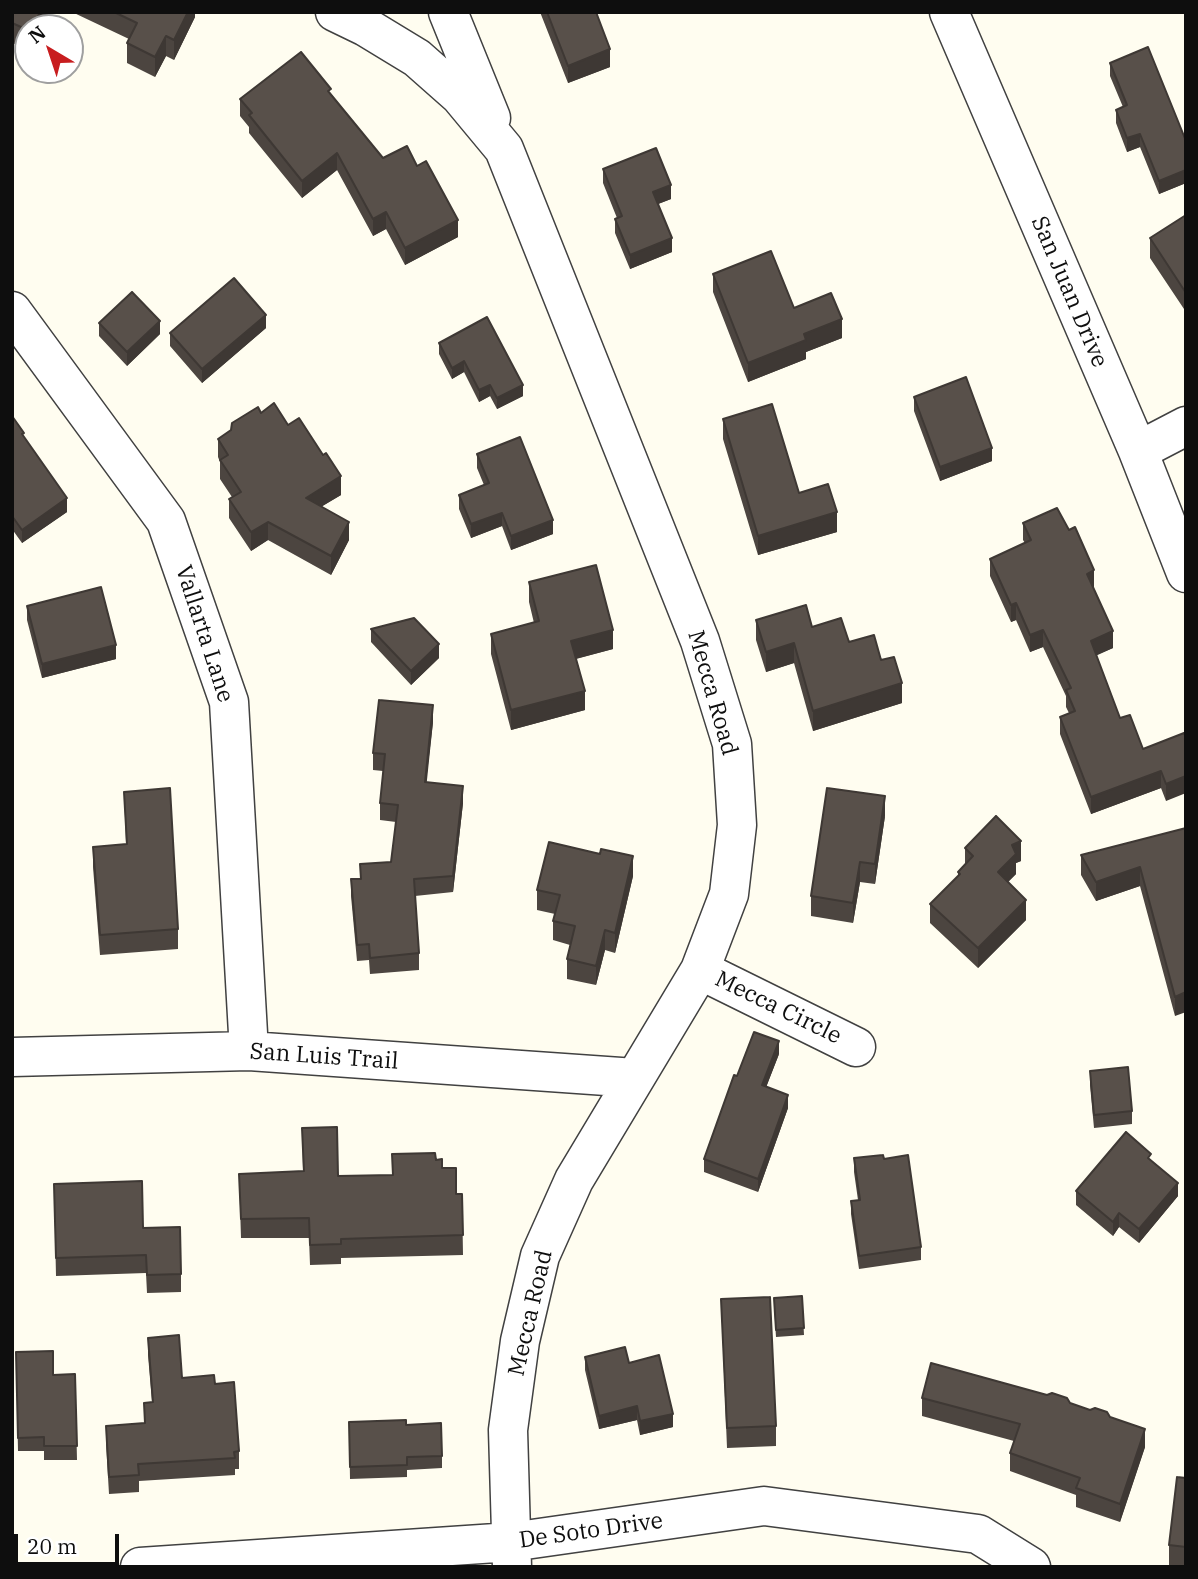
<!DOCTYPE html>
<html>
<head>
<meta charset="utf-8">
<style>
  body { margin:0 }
  #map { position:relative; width:1198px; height:1579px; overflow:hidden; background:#fffdf0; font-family:"IBM Plex Serif",serif }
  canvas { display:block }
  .frame { position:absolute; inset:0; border:14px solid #0e0e0e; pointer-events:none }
  .north { position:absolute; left:14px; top:14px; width:70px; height:70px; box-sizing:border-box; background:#fff; border:2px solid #9f9f9f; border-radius:50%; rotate:321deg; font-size:19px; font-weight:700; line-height:28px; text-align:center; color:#0e0e0e }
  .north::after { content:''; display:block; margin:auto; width:24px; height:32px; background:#c81d1f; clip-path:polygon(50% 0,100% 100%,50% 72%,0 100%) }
  .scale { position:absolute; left:14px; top:1534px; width:105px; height:32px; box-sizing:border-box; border:4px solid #0e0e0e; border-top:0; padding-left:9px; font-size:21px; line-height:24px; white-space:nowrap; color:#0e0e0e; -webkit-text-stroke:5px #fff; paint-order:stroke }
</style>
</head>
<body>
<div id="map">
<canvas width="1198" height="1579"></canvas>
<div class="frame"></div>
<div class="north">N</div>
<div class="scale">20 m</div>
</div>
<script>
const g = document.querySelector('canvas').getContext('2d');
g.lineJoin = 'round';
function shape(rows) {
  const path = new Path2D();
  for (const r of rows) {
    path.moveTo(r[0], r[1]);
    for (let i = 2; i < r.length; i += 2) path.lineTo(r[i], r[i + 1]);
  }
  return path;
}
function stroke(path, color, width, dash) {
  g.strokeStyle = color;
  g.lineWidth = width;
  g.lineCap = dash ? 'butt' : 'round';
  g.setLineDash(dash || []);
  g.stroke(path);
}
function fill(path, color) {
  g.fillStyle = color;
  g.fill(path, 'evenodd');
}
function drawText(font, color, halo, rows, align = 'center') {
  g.font = font + ' "IBM Plex Serif",serif';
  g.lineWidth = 7;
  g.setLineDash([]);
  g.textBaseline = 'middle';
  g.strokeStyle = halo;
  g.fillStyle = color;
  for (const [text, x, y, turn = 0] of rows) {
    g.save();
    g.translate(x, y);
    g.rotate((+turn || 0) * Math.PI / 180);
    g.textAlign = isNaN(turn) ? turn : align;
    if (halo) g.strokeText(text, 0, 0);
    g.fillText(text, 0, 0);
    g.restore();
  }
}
const minor = shape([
  [335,12,366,27,417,58,460,96,504,149,700,641,732,744,737,825,729,894,700,970,574,1180,540,1256,520,1341,508,1430,512,1567],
  [448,12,491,118],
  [949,12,1138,451,1186,573],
  [12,311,166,521,229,702,249,1051],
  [1138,451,1186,426],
  [700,970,856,1047],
  [12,1057,249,1051,635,1078],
  [140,1567,511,1542,764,1506,978,1534,1031,1567]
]);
const wall = shape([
  [12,12,49,12,42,28,28,28,28,50,12,43],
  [72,12,195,12,195,17,174,60,166,56,155,77,127,63,127,43,129,39],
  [540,12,596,12,610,67,568,83],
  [1110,63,1186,141,1186,183,1159,194,1140,147,1127,152,1116,123,1116,110,1123,107,1110,76],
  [331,94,383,158,417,166,458,237,405,265,386,229,373,236,337,170,302,198,249,133,249,127,240,116,240,99],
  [603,169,671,199,658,204,672,252,630,269,615,233,615,219,617,218,603,183],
  [1186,215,1186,312,1150,258,1150,238],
  [713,274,794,308,842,338,806,352,806,359,748,382,713,292],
  [99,323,160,334,127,366,99,336],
  [266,328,202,383,170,346,170,333],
  [439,343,523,396,497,409,490,396,479,402,464,372,452,379,439,354],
  [914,397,992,461,940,481,914,411],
  [261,413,288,425,341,495,322,506,349,540,331,575,268,540,251,551,229,518,229,499,232,497,220,479,220,462,218,457,218,439],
  [12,416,67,512,22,543,12,529],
  [723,419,799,493,837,532,758,555,723,439],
  [477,454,553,534,511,550,502,526,471,538,459,509,459,495,484,485,477,468],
  [1023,523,1094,587,1093,588,1113,648,1096,655,1120,718,1143,749,1184,733,1166,801,1161,788,1091,814,1060,734,1060,717,1069,713,1066,707,1066,696,1043,647,1030,652,1016,620,1011,622,990,576,990,559,1025,543,1023,540],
  [529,582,613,649,576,659,585,710,511,730,491,654,491,634,534,623,529,602],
  [27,606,116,659,42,678,27,620],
  [756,620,812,627,849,642,881,660,902,703,813,731,794,663,766,672,756,640],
  [371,629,439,658,411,685,371,642],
  [433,722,426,782,463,803,453,892,415,896,419,953,419,970,370,974,369,960,357,961,351,896,351,879,360,879,360,864,391,862,396,822,380,820,380,803,383,771,373,770,373,753],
  [124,792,178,929,178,949,100,955,93,867,93,847,126,844],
  [885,816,875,884,860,882,853,923,811,916,811,896],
  [1186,828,1175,1016,1140,886,1096,901,1081,875,1081,855],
  [965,848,1021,861,1016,863,1016,874,1008,882,1026,920,978,968,930,923,930,904,958,876,958,872,965,864],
  [633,876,615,953,605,950,596,985,567,979,567,959,570,945,553,940,553,921,555,914,537,910,537,890],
  [779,1054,766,1087,788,1108,758,1192,704,1172,704,1159,737,1076],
  [1090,1071,1132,1111,1132,1124,1094,1128,1090,1085],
  [302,1128,338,1176,392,1175,392,1154,436,1160,442,1168,456,1194,462,1194,463,1255,341,1258,341,1264,310,1265,309,1238,241,1238,239,1174,303,1171],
  [854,1158,884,1159,921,1247,921,1260,859,1269,851,1214,851,1201,858,1200,854,1172],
  [1151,1161,1178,1196,1139,1243,1119,1227,1113,1236,1076,1205,1076,1191],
  [54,1184,143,1228,181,1274,181,1292,147,1293,146,1273,56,1276],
  [802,1296,804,1335,776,1337,774,1305],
  [721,1299,776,1426,776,1446,727,1448],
  [148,1338,182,1378,215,1384,239,1451,239,1469,235,1469,235,1475,139,1481,139,1492,109,1494,106,1443,106,1426,144,1423,144,1403,152,1402,148,1355],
  [16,1352,53,1375,75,1374,77,1460,44,1460,44,1451,18,1451],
  [585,1357,629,1363,673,1427,640,1435,637,1420,599,1429,585,1370],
  [922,1398,1070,1403,1110,1417,1145,1447,1120,1522,1076,1507,1076,1495,1010,1471,1010,1453,1014,1441,922,1416],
  [349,1422,406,1425,442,1456,442,1468,407,1470,407,1477,350,1479],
  [1186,1478,1186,1567,1169,1565,1169,1545]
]);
const shadedWall = shape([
  [40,12,49,12,42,28,33,28],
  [188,12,195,12,195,17,174,60,174,40],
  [166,36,166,56,155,77,155,57],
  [610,49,610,67,568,83,568,66],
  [1140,134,1140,147,1127,152,1127,138],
  [337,153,337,170,302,198,302,181],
  [1186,170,1186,183,1159,194,1159,181],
  [671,185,671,199,653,206,653,192],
  [386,212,386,229,373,236,373,219],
  [458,220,458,237,405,265,405,248],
  [672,238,672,252,630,269,630,255],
  [266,315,266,328,202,383,202,369],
  [842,319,842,338,806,352,806,359,748,382,748,363,804,334],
  [160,321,160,334,127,366,127,352],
  [464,361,464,372,452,379,452,368],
  [490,385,490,396,479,402,479,390],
  [523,385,523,396,497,409,497,398],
  [992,448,992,461,940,481,940,467],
  [341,476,341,495,306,516,306,498],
  [67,498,67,512,22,543,22,530],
  [837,512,837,532,758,555,758,536],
  [502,513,502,526,471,538,471,524],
  [553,520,553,534,511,550,511,536],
  [268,522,268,540,251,551,251,532],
  [349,522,349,540,331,575,331,556],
  [1094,570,1094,587,1087,591,1087,574],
  [1016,603,1016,620,1011,622,1011,605],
  [613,630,613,649,571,660,571,641],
  [1043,630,1043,647,1030,652,1030,635],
  [1113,631,1113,648,1091,658,1091,641],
  [794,643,794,663,766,672,766,652],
  [439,644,439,658,411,685,411,671],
  [116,645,116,659,42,678,42,664],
  [902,683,902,703,813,731,813,711],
  [585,691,585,710,511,730,511,710],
  [433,705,433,722,425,799,425,782],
  [1161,771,1161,788,1091,814,1091,797],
  [1186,776,1186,793,1166,801,1166,784],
  [463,786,463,803,453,892,453,876],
  [885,796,885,816,875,884,875,864],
  [1021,841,1021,861,1016,863,1016,874,998,892,998,872,1012,845],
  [633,856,633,876,615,953,615,933],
  [860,862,860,882,853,923,853,903],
  [1140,867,1140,886,1096,901,1096,882],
  [1026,900,1026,920,978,968,978,948],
  [605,930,605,950,596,985,596,966],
  [1186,992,1186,1012,1175,1016,1175,997],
  [779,1041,779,1054,762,1098,762,1085],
  [788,1095,788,1108,758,1192,758,1179],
  [1178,1183,1178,1196,1139,1243,1139,1229],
  [1119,1213,1119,1227,1113,1236,1113,1222],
  [637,1406,637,1420,599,1429,599,1416],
  [673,1414,673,1427,640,1435,640,1421],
  [1145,1429,1145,1447,1120,1522,1120,1504]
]);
const building = shape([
  [12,12,40,12,33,28,28,28,28,30,12,23,12,12],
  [114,12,188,12,174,40,166,36,155,57,127,43,137,23,114,12],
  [547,12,596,12,610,49,568,66,547,12],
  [1148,47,1186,141,1186,170,1159,181,1140,134,1127,138,1116,110,1127,105,1110,63,1148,47],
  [301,52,331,89,328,91,383,158,407,146,417,166,426,161,458,220,405,248,386,212,373,219,337,153,302,181,249,115,252,113,240,99,301,52],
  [656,148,671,185,653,192,672,238,630,255,615,219,622,216,603,169,656,148],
  [1186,215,1186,293,1150,238,1186,215],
  [771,251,794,308,831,293,842,319,804,334,806,340,748,363,713,274,771,251],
  [234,278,266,315,202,369,170,333,234,278],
  [132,292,160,321,127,352,99,323,132,292],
  [487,317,523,385,497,398,490,385,479,390,464,361,452,368,439,343,487,317],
  [966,377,992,448,940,467,914,397,966,377],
  [274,403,288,425,299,418,323,455,326,453,341,476,306,498,349,522,331,556,268,522,251,532,229,499,241,492,220,460,228,455,218,439,231,430,232,423,258,407,261,413,274,403],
  [772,404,799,493,828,484,837,512,758,536,723,419,772,404],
  [12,416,24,433,22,434,67,498,22,530,12,516,12,416],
  [520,437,553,520,511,536,502,513,471,524,459,495,489,483,477,454,520,437],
  [1057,508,1069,530,1075,527,1094,570,1087,574,1113,631,1091,641,1120,718,1130,715,1143,749,1184,733,1186,738,1186,776,1166,784,1161,771,1091,797,1060,717,1075,711,1066,690,1071,688,1043,630,1030,635,1016,603,1011,605,990,559,1031,540,1023,523,1057,508],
  [596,565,613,630,571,641,585,691,511,710,491,634,539,621,529,582,596,565],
  [101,587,116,645,42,664,27,606,101,587],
  [806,605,812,627,841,618,849,642,874,635,881,660,894,657,902,683,813,711,794,643,766,652,756,620,806,605],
  [414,618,439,644,411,671,371,629,414,618],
  [379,700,433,705,425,782,463,786,453,876,414,879,419,953,370,958,369,944,357,945,351,879,361,879,360,864,391,862,398,805,380,803,385,754,373,753,379,700],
  [170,788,178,929,100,935,93,847,127,844,124,792,170,788],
  [827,788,885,796,875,864,860,862,853,903,811,896,827,788],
  [996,816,1021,841,1012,845,1016,854,998,872,1026,900,978,948,930,904,960,874,958,872,973,856,965,848,996,816],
  [1186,828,1186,992,1175,997,1140,867,1096,882,1081,855,1186,828],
  [549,842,600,854,601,849,633,856,615,933,605,930,596,966,567,959,575,926,553,921,560,895,537,890,549,842],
  [754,1032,779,1041,762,1085,788,1095,758,1179,704,1159,734,1075,737,1076,754,1032],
  [1128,1067,1132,1111,1094,1115,1090,1071,1128,1067],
  [337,1127,338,1176,393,1175,392,1154,435,1153,436,1160,442,1159,442,1168,456,1168,456,1194,462,1194,463,1235,341,1239,341,1244,310,1245,309,1218,241,1219,239,1174,304,1171,302,1128,337,1127],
  [1126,1132,1151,1154,1148,1158,1178,1183,1139,1229,1119,1213,1113,1222,1076,1191,1126,1132],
  [883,1155,884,1159,908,1155,921,1247,859,1256,851,1201,860,1200,854,1158,883,1155],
  [142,1181,143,1228,180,1227,181,1274,147,1275,146,1255,56,1258,54,1184,142,1181],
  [802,1296,804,1328,776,1330,774,1298,802,1296],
  [770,1297,776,1426,727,1428,721,1299,770,1297],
  [179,1335,182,1378,214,1375,215,1384,234,1382,239,1451,234,1452,235,1458,138,1464,139,1475,109,1477,106,1426,145,1423,144,1403,153,1402,148,1338,179,1335],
  [625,1347,629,1363,659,1355,673,1414,640,1421,637,1406,599,1416,585,1357,625,1347],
  [53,1351,53,1375,75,1374,77,1446,44,1446,44,1437,18,1438,16,1352,53,1351],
  [931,1363,1047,1395,1052,1393,1067,1398,1070,1403,1090,1410,1095,1408,1107,1412,1110,1417,1145,1429,1120,1504,1076,1488,1080,1478,1010,1453,1020,1424,922,1398,931,1363],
  [406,1420,406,1425,441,1423,442,1456,407,1457,407,1465,350,1467,349,1422,406,1420],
  [1177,1477,1186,1478,1186,1547,1169,1545,1177,1477]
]);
const streetNames = [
  ["San Juan Drive",1069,292,67],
  ["Vallarta Lane",204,634,72],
  ["Mecca Road",712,693,74],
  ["Mecca Circle",778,1008,26],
  ["San Luis Trail",324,1057,4],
  ["Mecca Road",531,1313,-77],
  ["De Soto Drive",591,1531,-8]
];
stroke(minor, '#414141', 41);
stroke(minor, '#fff', 38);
fill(wall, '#4c4540');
fill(shadedWall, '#3e3834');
fill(building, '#58504a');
stroke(building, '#3e3834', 2);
drawText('23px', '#0e0e0e', '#fff', streetNames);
</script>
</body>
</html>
